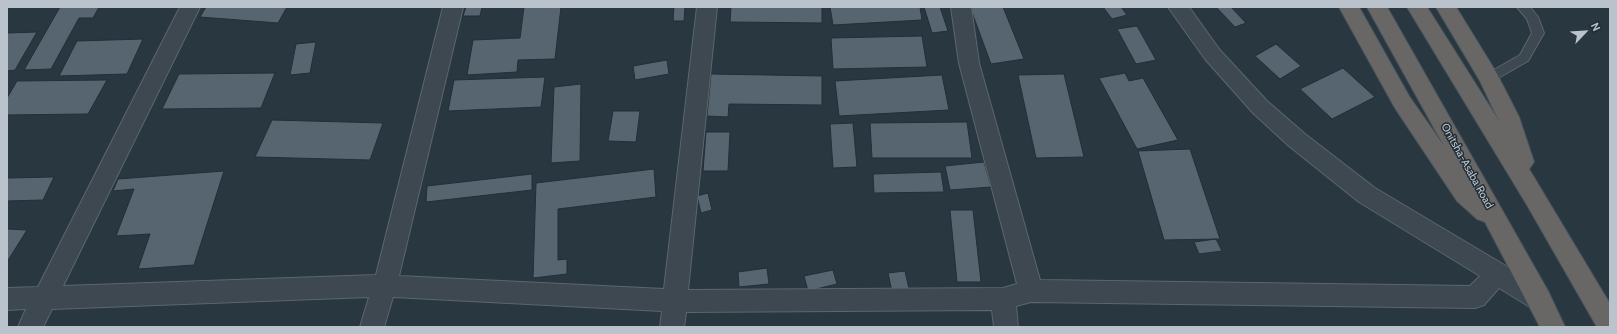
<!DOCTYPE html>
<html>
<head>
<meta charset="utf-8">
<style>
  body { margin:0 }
  #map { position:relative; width:1617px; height:334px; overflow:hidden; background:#293741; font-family:Cabin,sans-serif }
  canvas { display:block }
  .frame { position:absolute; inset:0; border:8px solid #bac3cb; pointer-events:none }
  .north { position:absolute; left:1565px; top:12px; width:40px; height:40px; -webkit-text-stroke:3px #212d36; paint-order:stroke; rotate:65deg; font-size:11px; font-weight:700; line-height:16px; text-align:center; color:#bac3cb }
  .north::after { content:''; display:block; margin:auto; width:14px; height:18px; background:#bac3cb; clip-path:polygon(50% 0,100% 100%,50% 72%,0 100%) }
</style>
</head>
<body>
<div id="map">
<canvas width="1617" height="334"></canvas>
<div class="frame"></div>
<div class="north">N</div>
</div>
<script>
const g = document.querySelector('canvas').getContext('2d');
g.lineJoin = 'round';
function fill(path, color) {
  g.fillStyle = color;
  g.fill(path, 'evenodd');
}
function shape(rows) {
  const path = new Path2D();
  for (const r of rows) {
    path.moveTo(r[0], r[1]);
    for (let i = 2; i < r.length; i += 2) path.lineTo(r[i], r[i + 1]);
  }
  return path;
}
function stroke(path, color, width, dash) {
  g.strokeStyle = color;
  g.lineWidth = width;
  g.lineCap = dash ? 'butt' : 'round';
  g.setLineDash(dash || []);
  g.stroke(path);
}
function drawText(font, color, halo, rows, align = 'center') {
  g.font = font + ' Cabin,sans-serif';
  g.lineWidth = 3;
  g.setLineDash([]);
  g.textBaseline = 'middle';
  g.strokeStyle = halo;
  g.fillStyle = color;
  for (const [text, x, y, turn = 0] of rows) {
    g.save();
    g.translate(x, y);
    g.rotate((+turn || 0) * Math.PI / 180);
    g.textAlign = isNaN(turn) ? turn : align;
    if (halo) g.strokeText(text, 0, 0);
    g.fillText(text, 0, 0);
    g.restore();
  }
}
const building = shape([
  [60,7,99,7,93,18,79,18,51,69,24,70,60,7],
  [206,7,287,7,278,23,200,17,206,7],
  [466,7,482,7,480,16,463,16,466,7],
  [524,7,561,7,555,59,518,60,517,72,467,75,473,40,520,38,524,7],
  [674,7,685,7,684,21,673,21,674,7],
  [731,7,822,7,822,23,730,22,731,7],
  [830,7,920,7,922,20,833,25,830,7],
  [924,7,940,7,948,31,932,33,924,7],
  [970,7,1003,7,1024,59,991,64,970,7],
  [1103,7,1121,7,1127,15,1112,19,1103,7],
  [1216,7,1231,7,1246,23,1235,27,1216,7],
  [1137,26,1156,60,1136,64,1117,29,1137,26],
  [37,32,15,70,7,71,7,33,37,32],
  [922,36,927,67,833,69,831,38,922,36],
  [143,39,127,74,59,76,77,41,143,39],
  [316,42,310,73,290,75,296,44,316,42],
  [1276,44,1301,66,1280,79,1255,56,1276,44],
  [667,60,669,74,635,80,633,66,667,60],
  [1343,68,1375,97,1332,119,1300,89,1343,68],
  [275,73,261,108,162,109,179,74,275,73],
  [1125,73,1129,81,1143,78,1178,140,1137,149,1099,78,1125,73],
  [711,74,822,76,822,105,729,104,728,117,707,116,711,74],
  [1064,74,1084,157,1036,158,1018,75,1064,74],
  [942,75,949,110,839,116,835,81,942,75],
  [545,77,541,107,448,111,454,80,545,77],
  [107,80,88,114,7,115,7,98,17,81,107,80],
  [581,84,580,161,551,163,554,87,581,84],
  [613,111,640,111,636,142,608,141,613,111],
  [272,120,383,123,370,160,255,157,272,120],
  [967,122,972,158,872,158,870,123,967,122],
  [853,123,857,167,833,168,830,124,853,123],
  [706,132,730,132,728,171,703,171,706,132],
  [1190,149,1220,239,1164,240,1138,151,1190,149],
  [984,162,991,187,950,190,945,166,984,162],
  [654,169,656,197,558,209,558,260,567,259,567,274,533,278,536,183,654,169],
  [224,171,194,265,138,269,150,234,116,236,134,189,113,191,118,179,224,171],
  [941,172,944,192,874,193,873,174,941,172],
  [532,174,532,190,426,202,427,186,532,174],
  [54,177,43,200,7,201,7,178,54,177],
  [708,193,712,210,701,213,697,196,708,193],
  [950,210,973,210,981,282,957,282,950,210],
  [7,229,27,230,7,262,7,229],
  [1216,239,1222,251,1199,254,1194,242,1216,239],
  [767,268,769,284,739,287,738,272,767,268],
  [833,270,837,284,808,291,804,276,833,270],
  [905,271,909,289,892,292,888,273,905,271]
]);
const service = shape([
  [1517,7,1530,7,1538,17,1544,33,1528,61,1493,81,1489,83,1485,81,1483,78,1485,75,1520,55,1532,33,1527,19,1517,7]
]);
const minor = shape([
  [180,7,200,7,63,286,376,275,443,7,463,7,399,276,664,289,697,7,717,7,688,290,1003,288,1017,284,959,63,951,7,971,7,979,63,1040,280,1470,286,1480,276,1359,202,1289,146,1253,113,1205,59,1168,7,1189,7,1219,49,1267,101,1305,134,1375,188,1548,291,1551,299,1548,307,1539,310,1530,307,1499,288,1484,305,1475,308,1031,302,1016,306,1018,327,994,327,992,310,686,312,684,327,660,327,662,311,393,297,384,327,360,327,369,297,52,309,43,327,18,327,26,309,7,310,7,288,38,287,180,7]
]);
const trunk = shape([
  [1339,7,1359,7,1409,96,1444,146,1367,7,1387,7,1548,291,1565,327,1540,327,1485,222,1477,219,1457,201,1395,108,1339,7],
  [1407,7,1427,7,1499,121,1480,81,1436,7,1456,7,1496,72,1519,117,1534,162,1529,169,1610,304,1610,327,1597,327,1527,205,1407,7]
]);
const streetNames = [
  ["Onitsha-Asaba Road",1467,166,61]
];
fill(building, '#576571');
stroke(building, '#232f38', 1);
stroke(service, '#5b666e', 2);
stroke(minor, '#5b666e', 2);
stroke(trunk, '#47535b', 2);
fill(service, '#3d4851');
fill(minor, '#3d4851');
fill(trunk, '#686766');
drawText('11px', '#bac3cb', '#212d36', streetNames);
</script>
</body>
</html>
